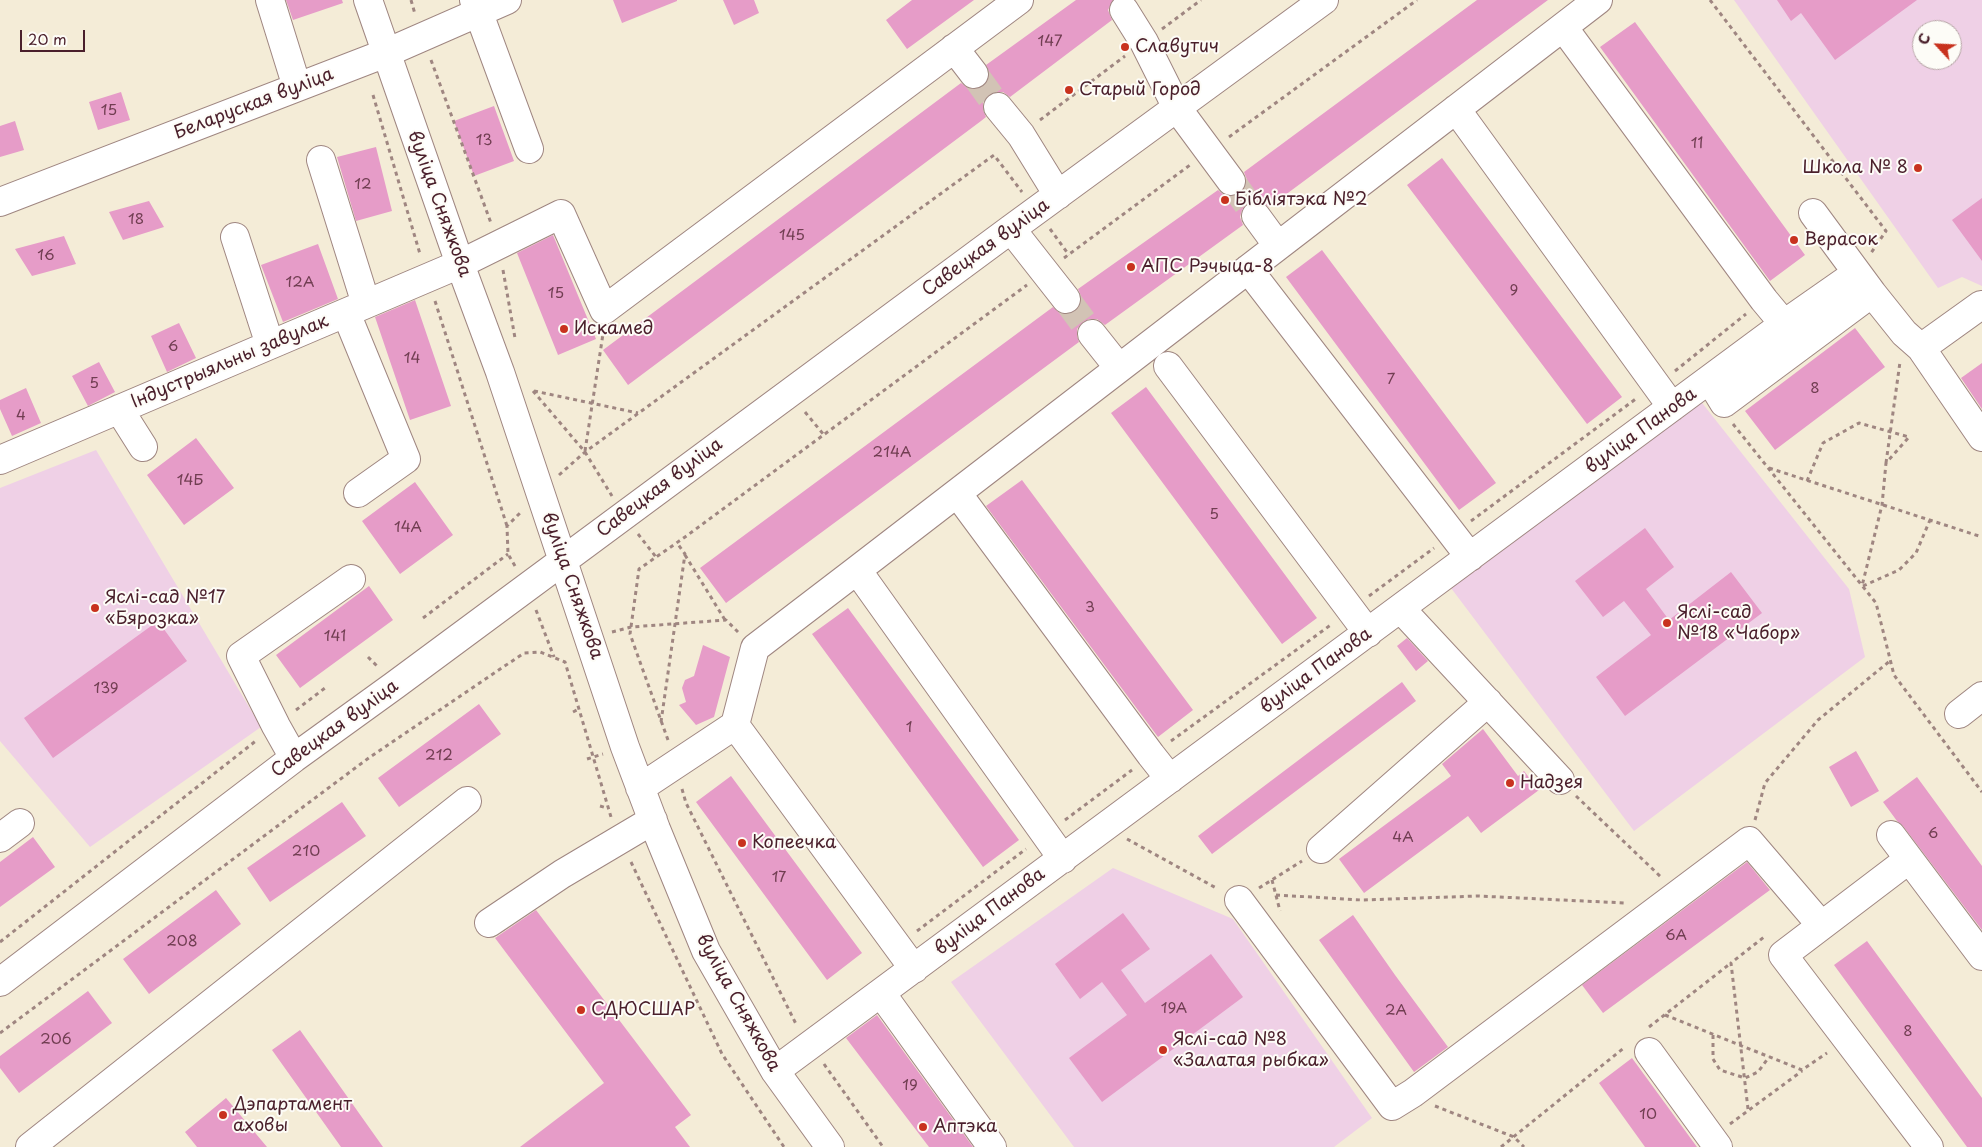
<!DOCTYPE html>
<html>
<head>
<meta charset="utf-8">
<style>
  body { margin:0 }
  #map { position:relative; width:1982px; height:1147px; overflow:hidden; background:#f4ecd7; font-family:"Playpen Sans",sans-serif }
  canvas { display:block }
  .north { position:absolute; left:1912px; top:20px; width:50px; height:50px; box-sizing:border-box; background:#fdfcf7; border:1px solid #b5a4a5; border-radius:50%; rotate:295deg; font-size:14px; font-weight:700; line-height:20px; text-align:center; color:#4a1f2b }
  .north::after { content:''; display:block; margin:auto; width:18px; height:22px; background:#c8321e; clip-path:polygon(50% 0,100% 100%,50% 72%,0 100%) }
  .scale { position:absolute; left:20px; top:30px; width:65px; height:22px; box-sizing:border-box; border:2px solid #4a1f2b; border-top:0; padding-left:6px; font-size:15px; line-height:18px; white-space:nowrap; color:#4a1f2b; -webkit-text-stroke:4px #fdfcf7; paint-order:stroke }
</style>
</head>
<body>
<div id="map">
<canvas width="1982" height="1147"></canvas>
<div class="north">С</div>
<div class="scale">20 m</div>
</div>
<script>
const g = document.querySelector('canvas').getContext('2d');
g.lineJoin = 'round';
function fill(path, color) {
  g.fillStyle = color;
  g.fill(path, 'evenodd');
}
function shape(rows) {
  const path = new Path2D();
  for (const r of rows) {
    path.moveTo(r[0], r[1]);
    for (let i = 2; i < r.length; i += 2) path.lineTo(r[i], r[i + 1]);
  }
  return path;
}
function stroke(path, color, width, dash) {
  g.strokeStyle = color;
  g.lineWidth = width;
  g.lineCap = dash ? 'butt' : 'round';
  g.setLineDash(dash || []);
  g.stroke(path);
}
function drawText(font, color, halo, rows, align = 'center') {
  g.font = font + ' "Playpen Sans",sans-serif';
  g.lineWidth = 4;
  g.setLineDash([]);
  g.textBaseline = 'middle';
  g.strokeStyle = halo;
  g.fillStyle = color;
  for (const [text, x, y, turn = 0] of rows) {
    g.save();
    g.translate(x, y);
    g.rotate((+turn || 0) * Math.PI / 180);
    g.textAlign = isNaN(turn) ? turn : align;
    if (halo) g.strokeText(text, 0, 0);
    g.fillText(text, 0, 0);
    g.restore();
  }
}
const built = shape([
  [1734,0,1982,0,1982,286,1962,277,1938,288],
  [1922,30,1952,30,1952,60,1922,60],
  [1699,399,1849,589,1865,657,1634,831,1451,588],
  [96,450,261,727,90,847,0,741,0,488],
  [1113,868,1233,919,1372,1118,1334,1147,1074,1147,951,982]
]);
const building = shape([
  [286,0,342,0,343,3,293,20],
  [613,0,677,0,677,1,622,23],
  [723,0,754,0,759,13,734,25],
  [912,0,974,0,907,49,886,20],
  [1076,0,1113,0,1108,10,1112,20,1010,97,1003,92,996,92,988,95,983,102,983,110,986,117,981,121,628,385,603,350,961,83,969,89,977,89,983,87,989,79,989,71,986,65],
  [1477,0,1548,0,1269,207,1262,202,1255,200,1247,203,1242,210,1240,217,1243,225,1105,325,1097,319,1089,319,1083,322,1077,329,1077,336,1079,342,726,603,700,568,1053,307,1061,314,1069,314,1075,312,1081,304,1081,296,1078,289,1218,190,1224,195,1232,197,1241,193,1245,187,1247,180,1244,172],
  [1777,0,1917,0,1835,60,1801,13,1791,21],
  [1635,22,1805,255,1770,281,1600,47],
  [121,92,130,120,98,130,89,102],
  [494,106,514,161,474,176,454,121],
  [15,121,24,150,0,157,0,126],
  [376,147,392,211,356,221,337,157],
  [1442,158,1622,397,1587,424,1407,185],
  [1982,198,1982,261,1952,220],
  [149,201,164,227,123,240,109,212],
  [553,235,596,339,558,355,517,253],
  [64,236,76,264,32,276,15,249],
  [318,244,338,299,283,322,261,265],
  [1322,250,1496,483,1459,510,1286,277],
  [415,300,451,406,410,420,375,317],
  [179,323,196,358,167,372,151,336],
  [1855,328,1885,367,1775,450,1745,411],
  [99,362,115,392,88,406,72,376],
  [1982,363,1982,409,1961,378],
  [1146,387,1317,618,1282,644,1111,413],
  [26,388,41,423,12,436,0,409,0,400],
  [196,438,234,488,184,525,147,475],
  [1022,480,1193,710,1158,737,986,506],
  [415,482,453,535,400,574,362,521],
  [1645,528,1674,567,1646,589,1669,620,1731,572,1762,613,1625,716,1596,677,1651,635,1624,601,1603,617,1575,581],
  [369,586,393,620,300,688,276,655],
  [848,608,1019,840,983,867,812,634],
  [158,621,187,661,53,758,24,718],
  [1407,638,1428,661,1416,671,1397,646],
  [703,645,730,657,714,717,696,725,679,705,686,702,682,688,685,680,694,676],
  [1402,682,1416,701,1212,854,1198,836],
  [479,704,501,734,399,807,378,778],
  [1483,729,1518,776,1524,771,1539,790,1481,833,1468,816,1364,893,1339,859,1451,776,1442,764],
  [1856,751,1879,791,1851,807,1829,767],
  [731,776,862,953,827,980,696,802],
  [1917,777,1982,866,1982,930,1903,826,1897,821,1883,802],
  [342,802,366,836,270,902,247,868],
  [33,837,55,867,0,907,0,862],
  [1747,862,1770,890,1603,1013,1582,985],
  [216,890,241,924,149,994,123,959],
  [536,910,691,1115,675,1127,690,1147,520,1147,604,1083,495,938],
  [1123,913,1150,949,1121,970,1145,1003,1211,954,1243,997,1102,1102,1069,1058,1127,1015,1102,982,1080,999,1055,964],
  [1353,915,1395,975,1448,1047,1414,1072,1319,940],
  [1867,941,1982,1098,1982,1147,1967,1147,1834,965],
  [88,991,112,1023,19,1093,0,1068,0,1056],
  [877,1015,973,1147,929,1147,846,1038],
  [300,1030,383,1147,341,1147,272,1050],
  [1632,1058,1697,1147,1645,1147,1599,1083],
  [226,1098,267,1147,197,1147,185,1132]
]);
const minorTunnel = shape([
  [974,74,998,107],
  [1231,181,1256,216],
  [1066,299,1092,334]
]);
const path = shape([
  [411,0,415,14],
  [1710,0,1886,231,1871,253],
  [1162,29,1201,0],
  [431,60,491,223],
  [373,95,420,254],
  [1040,120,1125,56],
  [1229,137,1417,0],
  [1050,229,1069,255],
  [1064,258,1190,165],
  [503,270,515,338],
  [435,301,507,526],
  [1675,371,1746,314],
  [533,391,585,452,612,496],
  [534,391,638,413],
  [805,412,824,435],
  [1733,424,1876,603,1894,675,1982,792],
  [585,451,603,334],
  [1886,463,1900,362],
  [1769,468,1982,537],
  [559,475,585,452,994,155,1022,192],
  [1807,481,1823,443,1859,423,1909,437,1886,463,1882,505,1862,586],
  [1471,521,1637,398],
  [638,534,656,557],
  [685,555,725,620],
  [515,566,508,554,507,526,521,512],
  [1863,586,1899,570,1916,553,1930,520],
  [1369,596,1434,548],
  [536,610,554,657],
  [423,618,508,554],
  [612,632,631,627,726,620,738,632],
  [368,657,378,667],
  [296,710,325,688],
  [573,712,579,709],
  [661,722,685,554,677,543],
  [668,740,630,634,639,569,685,537,1027,285],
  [1171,741,1332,624],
  [587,759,603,754],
  [682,789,686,803,797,1026],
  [1576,796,1662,878],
  [600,806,607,808],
  [1065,820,1132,770],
  [1755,820,1765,783,1818,720,1891,660],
  [1127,839,1218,889],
  [631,862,722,1054,784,1147],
  [1272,880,1280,911],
  [1259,888,1302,861],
  [1276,895,1362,900,1478,896,1625,903],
  [917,931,1026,849],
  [0,942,257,740],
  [1665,1015,1802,1070,1827,1053],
  [1649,1027,1731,963],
  [0,1033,370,757,524,653,540,652,565,662,611,817],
  [1713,1035,1713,1059,1720,1070,1745,1078,1758,1072,1769,1057],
  [824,1064,883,1147],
  [1435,1106,1514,1137,1524,1147],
  [1748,1109,1731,963,1764,937],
  [1730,1124,1802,1071],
  [1501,1147,1625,1047]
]);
const minor = shape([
  [270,0,297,87],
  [368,0,460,264,500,372,625,747,656,829,706,951,775,1071,830,1147],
  [474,0,529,149],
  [1124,10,1144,42,1177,108,1231,181],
  [1563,27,1764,300,1784,324],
  [954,48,974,74],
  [998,107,1021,135,1058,195],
  [1456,109,1672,407],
  [321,160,366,304],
  [0,202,386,53,507,0],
  [1256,216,1278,246],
  [1011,229,1066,299],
  [235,237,270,345],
  [1248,269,1470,557],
  [1872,293,1904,333,1921,348,1982,437],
  [346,313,406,459,358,493],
  [1092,334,1119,368],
  [1921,348,1981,305],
  [1168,366,1368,633],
  [1710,380,1724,403,1872,293,1813,213],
  [119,409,143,447],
  [0,460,460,264,561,214,604,310,1019,0],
  [957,493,1598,0],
  [857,570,957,493,1151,755,1170,779],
  [1401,609,1560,780],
  [1959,714,1982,696],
  [735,725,914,969],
  [294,758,276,726,241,656,351,579],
  [640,788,735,725,755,648,857,570,1063,859],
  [1891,835,1982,956],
  [0,838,20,823],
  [1321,849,1488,702],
  [1908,860,1783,955,1929,1147],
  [1239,900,1392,1106,1413,1093,1749,841,1821,925],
  [489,923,562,874,653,820],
  [0,982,294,758,395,685,1011,229,1324,0],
  [881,993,992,1147],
  [1649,1052,1718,1147],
  [775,1071,1784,324,1857,273],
  [30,1147,467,801]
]);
const markers = [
  [1125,47,5,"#c8321e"],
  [1069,90,5,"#c8321e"],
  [1918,168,5,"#c8321e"],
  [1225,200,5,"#c8321e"],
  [1794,240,5,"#c8321e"],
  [1131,267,5,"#c8321e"],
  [564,329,5,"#c8321e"],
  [95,608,5,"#c8321e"],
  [1667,623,5,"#c8321e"],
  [1510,783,5,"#c8321e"],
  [742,843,5,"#c8321e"],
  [581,1010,5,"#c8321e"],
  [1163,1050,5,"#c8321e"],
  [223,1115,5,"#c8321e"],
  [923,1127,5,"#c8321e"]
];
const numberNames = [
  ["147",1050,42],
  ["15",109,111],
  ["13",484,141],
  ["11",1697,144],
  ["12",363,185],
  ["18",136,220],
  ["145",792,236],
  ["16",46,256],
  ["12А",300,283],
  ["9",1514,291],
  ["15",556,294],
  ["6",173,347],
  ["14",412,359],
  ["7",1391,380],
  ["5",94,384],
  ["8",1815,389],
  ["4",21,416],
  ["214А",892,453],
  ["14Б",190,481],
  ["5",1214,515],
  ["14А",408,528],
  ["3",1090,608],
  ["141",335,637],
  ["139",106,689],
  ["1",909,728],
  ["212",439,756],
  ["6",1933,834],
  ["4А",1403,838],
  ["210",306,852],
  ["17",779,878],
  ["6А",1676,936],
  ["208",182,942],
  ["19А",1174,1009],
  ["2А",1396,1011],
  ["8",1908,1032],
  ["206",56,1040],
  ["19",910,1086],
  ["10",1648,1115]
];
const poiNames = [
  ["Славутич",1135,47],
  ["Старый Город",1079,90],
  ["Школа № 8",1908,168,"right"],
  ["Бібліятэка №2",1235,200],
  ["Верасок",1804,240],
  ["АПС Рэчыца-8",1141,267],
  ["Искамед",574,329],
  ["Яслі-сад №17",105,598],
  ["«Бярозка»",105,619],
  ["Яслі-сад",1677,613],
  ["№18 «Чабор»",1677,634],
  ["Надзея",1520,783],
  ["Копеечка",752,843],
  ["СДЮСШАР",591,1010],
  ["Яслі-сад №8",1173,1040],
  ["«Залатая рыбка»",1173,1061],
  ["Дэпартамент",233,1105],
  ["аховы",233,1126],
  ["Аптэка",933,1127]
];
const streetNames = [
  ["Беларуская вуліца",254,104,-21],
  ["вуліца Сняжкова",439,204,70],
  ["Савецкая вуліца",986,248,-36],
  ["Індустрыяльны завулак",230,362,-23],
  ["вуліца Панова",1641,431,-36],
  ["Савецкая вуліца",660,488,-37],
  ["вуліца Сняжкова",572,586,71],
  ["вуліца Панова",1316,671,-36],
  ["Савецкая вуліца",335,729,-36],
  ["вуліца Панова",990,912,-37],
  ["вуліца Сняжкова",738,1003,61]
];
fill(built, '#efd0e6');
fill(building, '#e69cc8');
stroke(minorTunnel, '#d2c3b5', 28, [28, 14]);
stroke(minor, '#9f8681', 30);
stroke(path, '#9f8681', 3, [4, 4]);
stroke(minor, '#fff', 28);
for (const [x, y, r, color] of markers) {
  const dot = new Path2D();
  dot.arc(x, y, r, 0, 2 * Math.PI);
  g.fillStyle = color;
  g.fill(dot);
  stroke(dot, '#fdfcf7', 2);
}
drawText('15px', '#713e52', null, numberNames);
drawText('18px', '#4a1f2b', '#fdfcf7', poiNames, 'left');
drawText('18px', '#4a1f2b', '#fdfcf7', streetNames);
</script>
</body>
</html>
